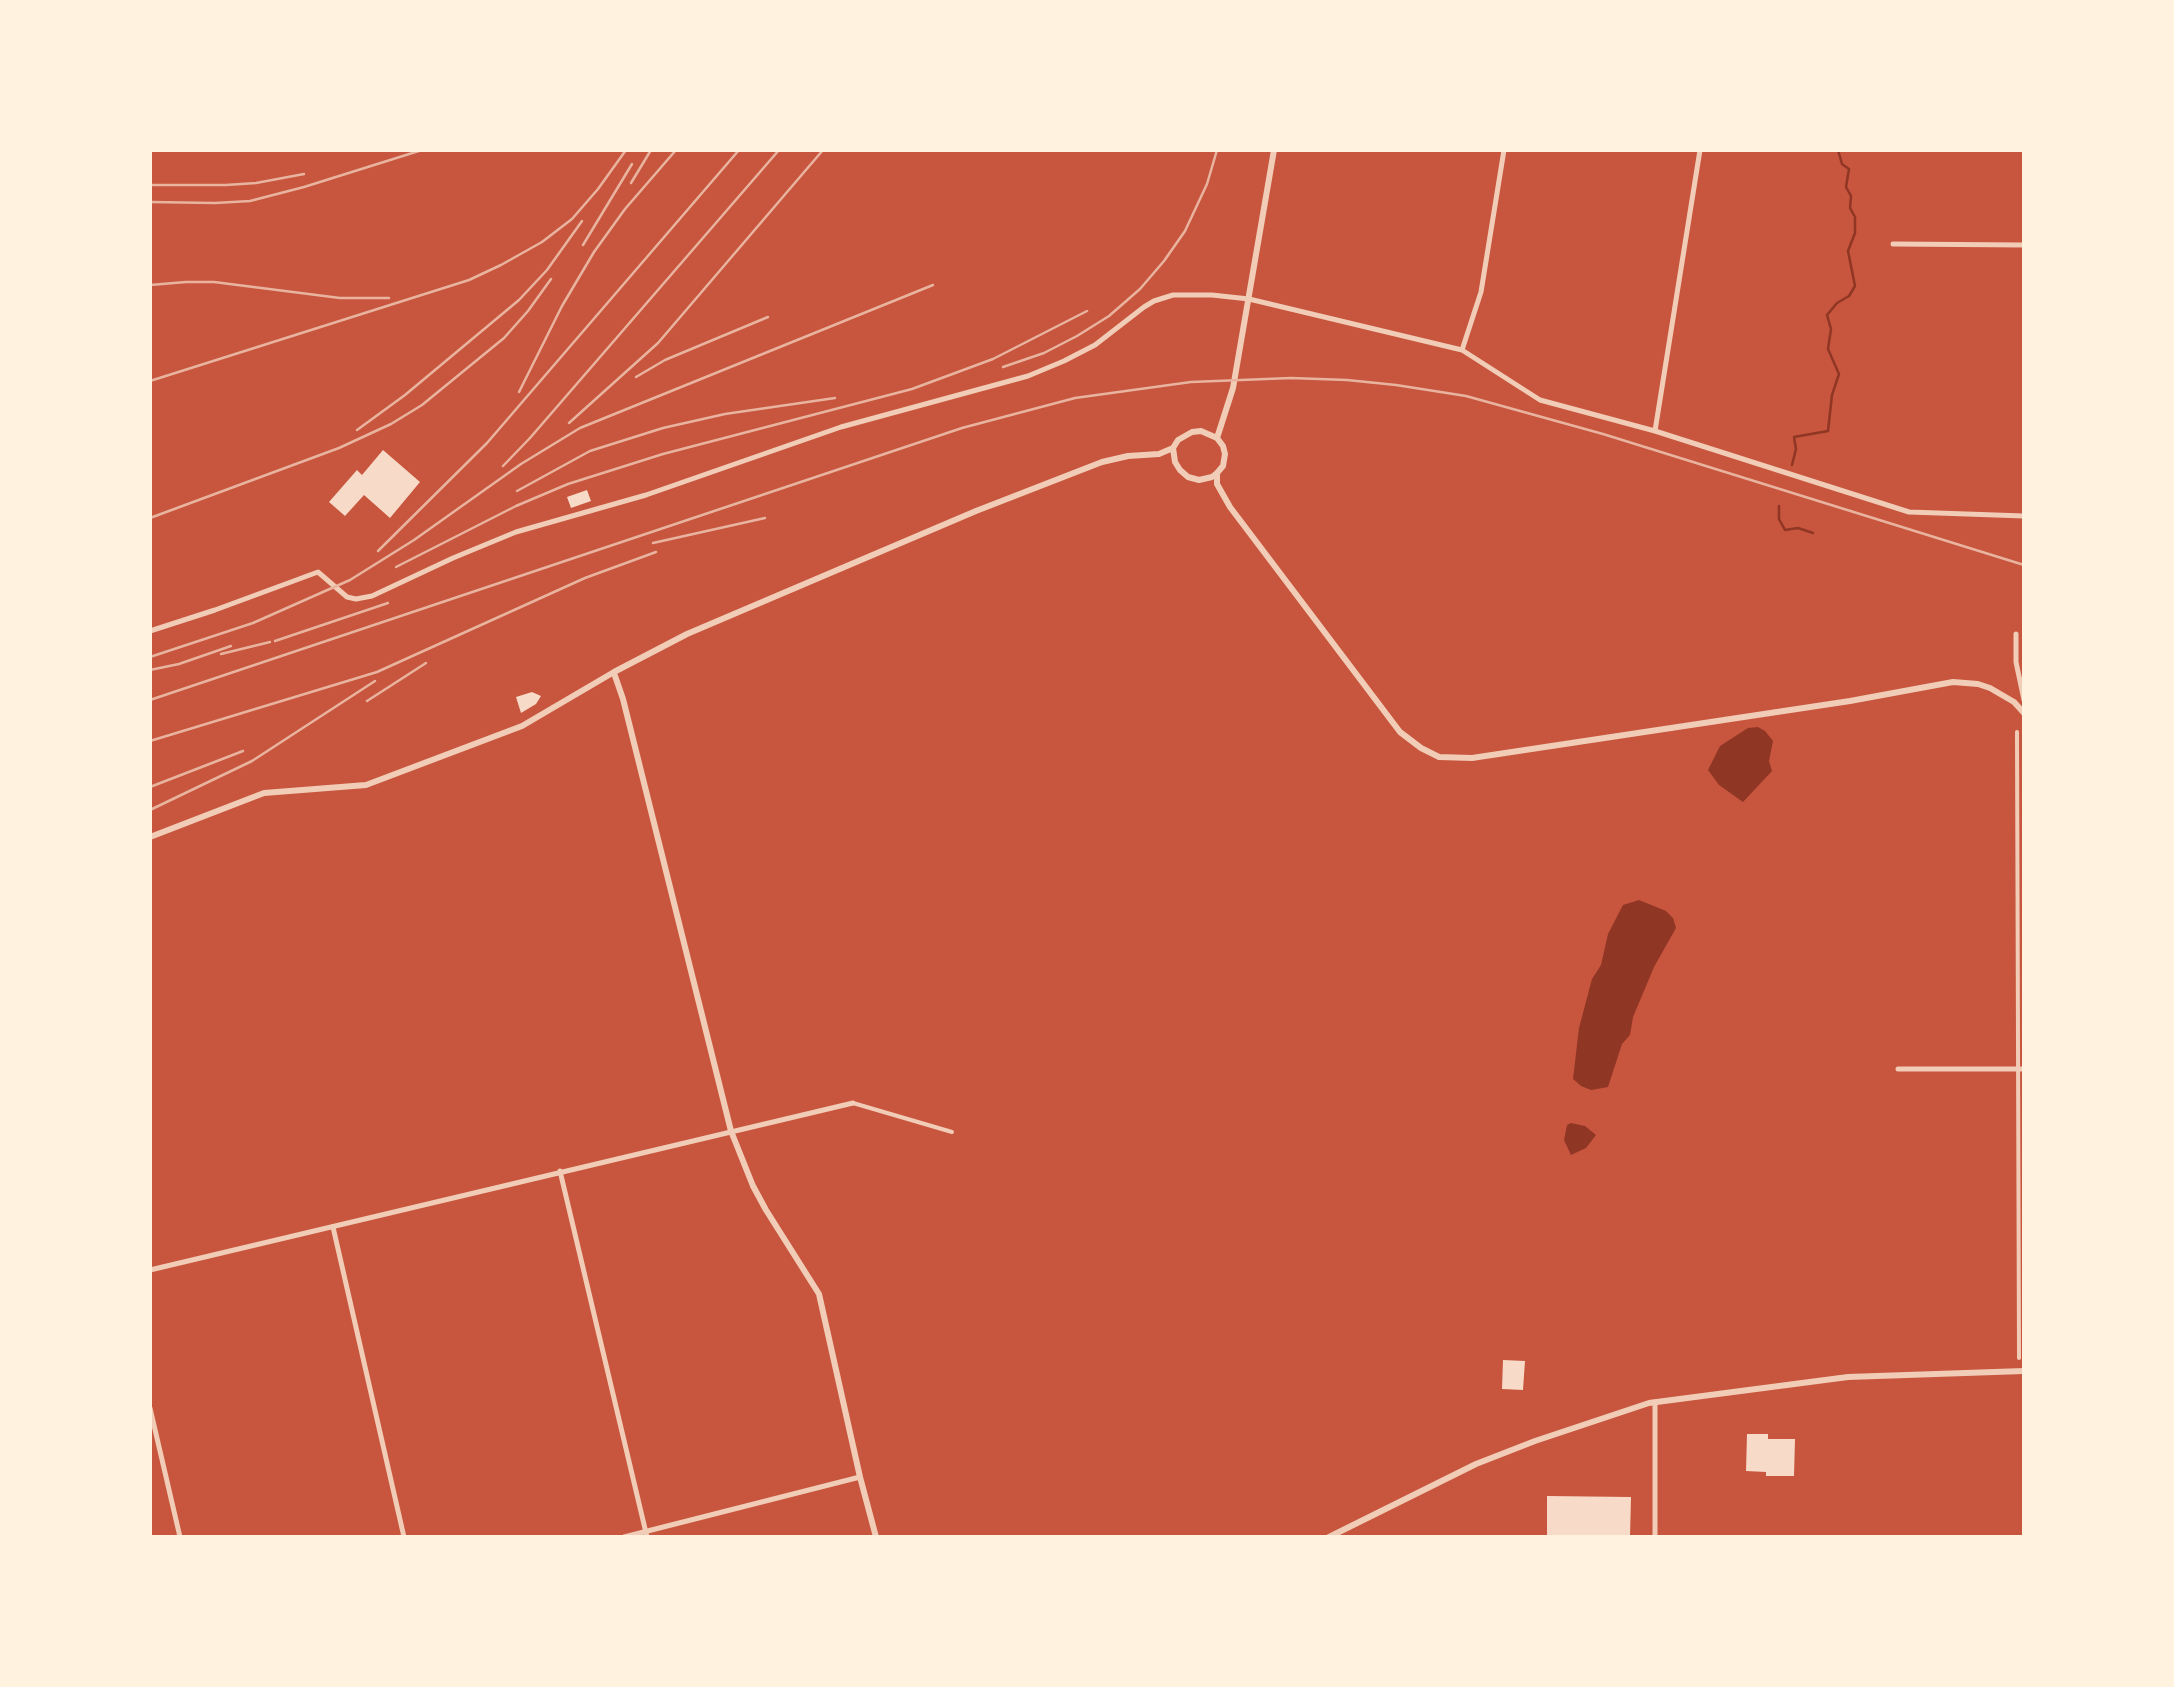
<!DOCTYPE html>
<html>
<head>
<meta charset="utf-8">
<style>
  body { margin:0 }
  #map { position:relative; width:2174px; height:1687px; overflow:hidden; background:#c8553d; font-family:"Fira Sans",sans-serif }
  canvas { display:block }
  .frame { position:absolute; inset:0; border:152px solid #fff3e0; pointer-events:none }
</style>
</head>
<body>
<div id="map">
<canvas width="2174" height="1687"></canvas>
<div class="frame"></div>
</div>
<script>
const g = document.querySelector('canvas').getContext('2d');
g.lineJoin = 'round';
function fill(path, color) {
  g.fillStyle = color;
  g.fill(path, 'evenodd');
}
function shape(rows) {
  const path = new Path2D();
  for (const r of rows) {
    path.moveTo(r[0], r[1]);
    for (let i = 2; i < r.length; i += 2) path.lineTo(r[i], r[i + 1]);
  }
  return path;
}
function stroke(path, color, width, dash) {
  g.strokeStyle = color;
  g.lineWidth = width;
  g.lineCap = dash ? 'butt' : 'round';
  g.setLineDash(dash || []);
  g.stroke(path);
}
const water = shape([
  [1758,727,1765,731,1773,741,1769,761,1772,771,1743,802,1719,785,1708,770,1720,746,1748,728],
  [1639,900,1666,911,1673,918,1676,928,1654,967,1633,1017,1630,1035,1622,1044,1608,1087,1591,1090,1581,1086,1573,1079,1579,1028,1592,979,1601,965,1608,934,1623,905],
  [1571,1123,1585,1126,1596,1135,1586,1148,1571,1155,1564,1140,1567,1125]
]);
const stream = shape([
  [1792,465,1796,449,1794,437,1828,431,1832,395,1839,374,1828,349,1831,329,1827,315,1837,303,1849,296,1855,286,1848,251,1855,233,1855,217,1850,208,1851,196,1846,187,1849,169,1842,164,1838,150],
  [1779,506,1779,519,1785,530,1798,528,1813,533]
]);
const building = shape([
  [383,450,420,482,390,518,364,495,345,516,329,502,357,470,362,475],
  [587,490,591,501,571,508,567,497],
  [532,692,541,696,536,704,521,713,516,697],
  [1503,1360,1525,1361,1523,1390,1502,1389],
  [1747,1434,1768,1434,1768,1439,1795,1439,1794,1476,1766,1476,1766,1472,1746,1471],
  [1547,1496,1631,1497,1630,1537,1547,1537]
]);
const pedestrian = shape([
  [2017,732,2019,1358],
  [853,1103,952,1132]
]);
const minor = shape([
  [1893,244,2024,245],
  [1462,350,1481,292,1504,150],
  [1655,431,1700,150],
  [150,631,215,610,318,572,347,597,356,599,372,596,453,558,516,532,646,495,841,427,1028,376,1064,361,1095,345,1144,307,1154,301,1173,295,1212,295,1249,299,1462,350,1540,400,1655,431,1909,512,2024,516],
  [2016,634,2016,662,2024,700],
  [1898,1069,2024,1069],
  [560,1171,647,1537],
  [333,1227,404,1537],
  [150,1270,853,1103],
  [150,1408,180,1537],
  [624,1537,860,1477],
  [1655,1537,1655,1402]
]);
const tertiary = shape([
  [1217,438,1233,388,1274,150],
  [1217,473,1212,477,1199,480,1188,477,1180,470,1175,462,1173,448,1178,440,1192,432,1201,431,1217,438,1223,446,1225,454,1223,466,1217,473,1217,484,1230,507,1400,732,1421,748,1439,757,1472,758,1850,701,1953,682,1978,684,1990,688,2014,702,2024,713],
  [614,673,623,699,731,1131,753,1186,766,1210,819,1294,860,1477,876,1537],
  [150,837,264,793,366,785,522,726,614,672,687,634,976,511,1102,462,1128,456,1159,454,1173,448],
  [1329,1537,1476,1464,1535,1441,1649,1403,1848,1377,2024,1371]
]);
const rail = shape([
  [631,183,651,150],
  [150,185,226,185,256,183,304,174],
  [150,202,215,203,250,201,304,187,422,150],
  [583,245,632,164],
  [150,285,186,282,214,282,340,298,389,298],
  [1003,367,1044,353,1077,336,1109,316,1140,289,1164,261,1185,231,1207,184,1217,150],
  [636,377,665,360,768,317],
  [150,381,469,280,501,265,542,242,572,219,598,189,626,150],
  [519,392,562,306,594,252,625,209,676,150],
  [569,423,658,343,823,150],
  [357,430,405,395,519,300,547,270,582,221],
  [503,466,530,438,779,150],
  [517,491,590,451,663,428,725,414,835,398],
  [150,518,339,448,391,424,422,405,504,338,528,311,551,279],
  [653,543,765,518],
  [378,551,487,443,739,150],
  [396,567,516,506,568,484,663,454,912,389,993,359,1087,311],
  [275,641,388,603],
  [221,654,270,642],
  [150,657,253,623,350,580,414,540,521,464,580,428,933,285],
  [150,670,179,664,231,646],
  [150,700,962,428,1075,398,1191,382,1291,378,1347,380,1396,385,1466,396,1603,434,2024,565],
  [367,701,426,663],
  [150,741,377,672,585,578,656,552],
  [150,787,243,751],
  [150,810,252,761,375,681]
]);
fill(water, '#8f3625');
stroke(stream, '#8f3625', 2.5);
fill(building, '#f7dbc8');
stroke(pedestrian, '#f1ccb7', 4);
stroke(minor, '#f1ccb7', 5);
stroke(tertiary, '#f1ccb7', 6);
stroke(rail, '#e9b49f', 2.5);
</script>
</body>
</html>
